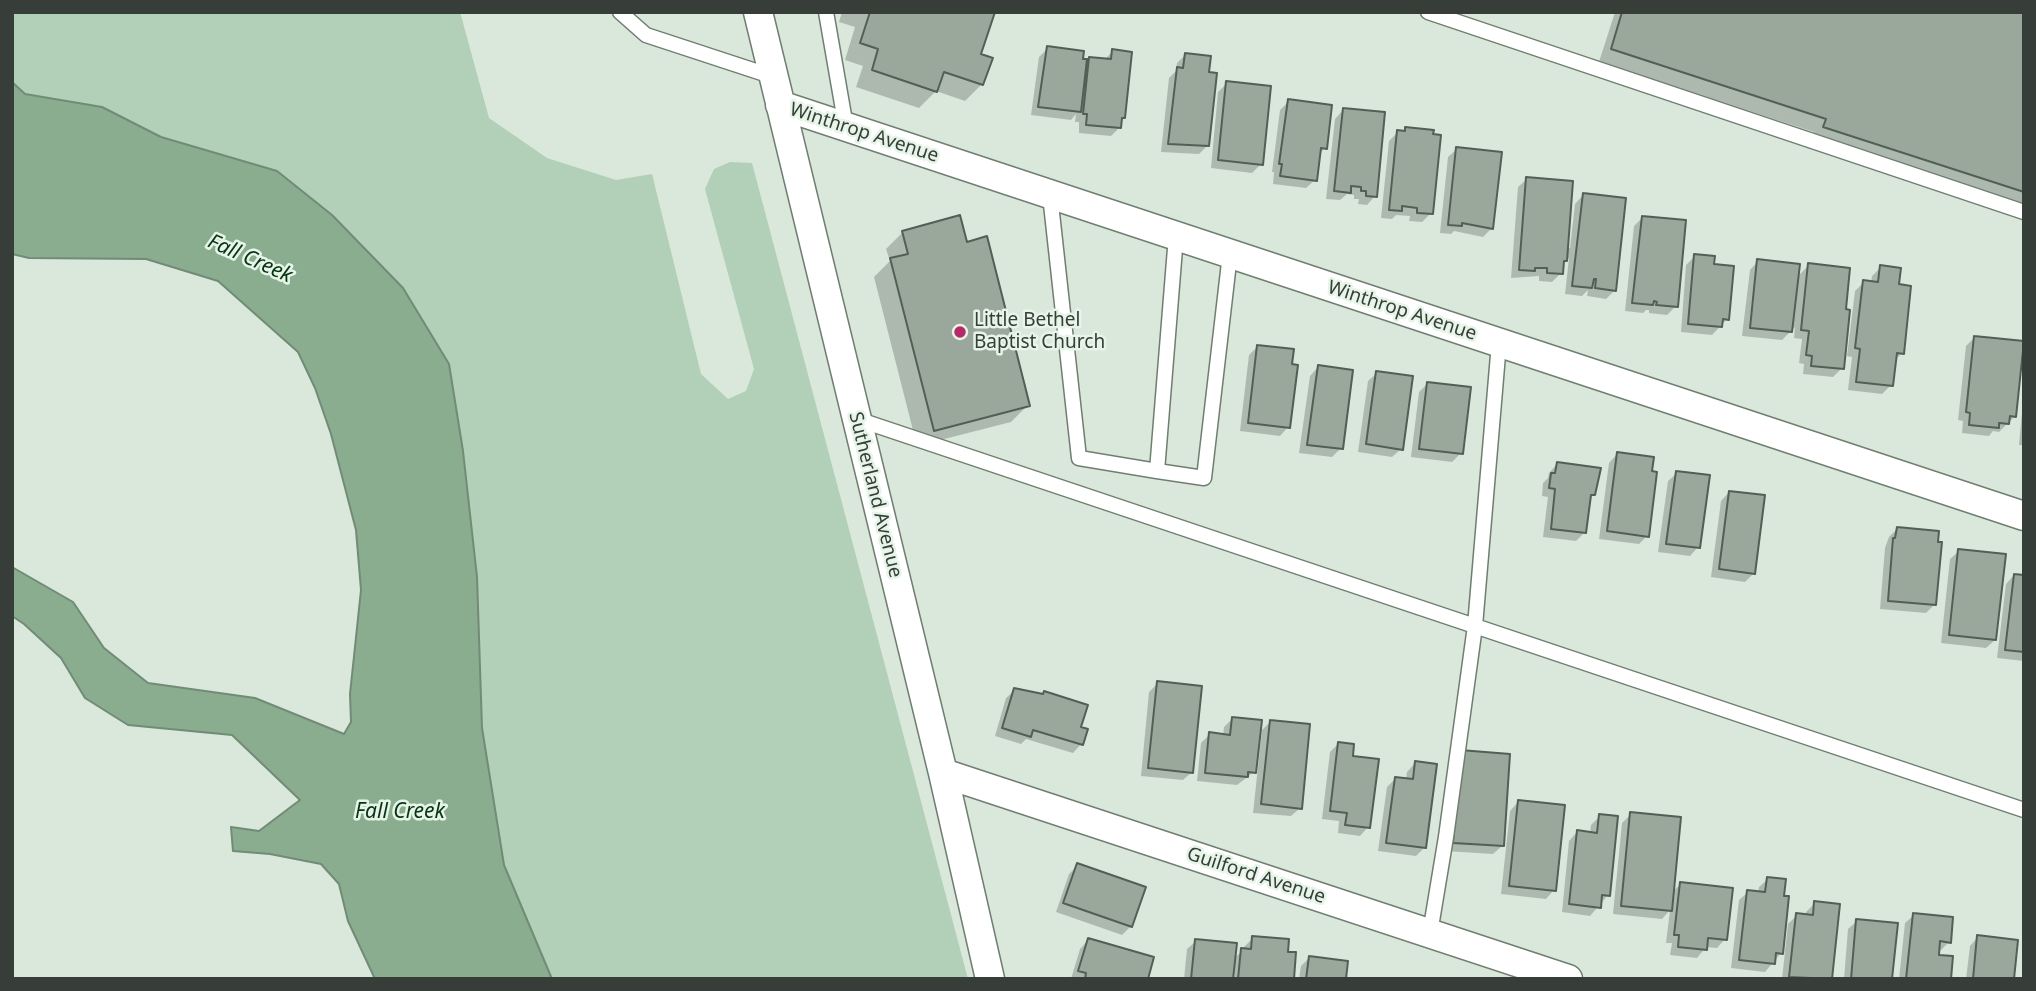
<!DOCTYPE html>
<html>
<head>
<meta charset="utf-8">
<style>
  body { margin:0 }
  #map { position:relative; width:2036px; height:991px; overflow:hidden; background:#d9e8db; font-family:"Noto Sans",sans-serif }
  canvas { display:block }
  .frame { position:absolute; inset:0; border:14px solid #373d38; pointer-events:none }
</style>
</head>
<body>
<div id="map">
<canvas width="2036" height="991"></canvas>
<div class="frame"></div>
</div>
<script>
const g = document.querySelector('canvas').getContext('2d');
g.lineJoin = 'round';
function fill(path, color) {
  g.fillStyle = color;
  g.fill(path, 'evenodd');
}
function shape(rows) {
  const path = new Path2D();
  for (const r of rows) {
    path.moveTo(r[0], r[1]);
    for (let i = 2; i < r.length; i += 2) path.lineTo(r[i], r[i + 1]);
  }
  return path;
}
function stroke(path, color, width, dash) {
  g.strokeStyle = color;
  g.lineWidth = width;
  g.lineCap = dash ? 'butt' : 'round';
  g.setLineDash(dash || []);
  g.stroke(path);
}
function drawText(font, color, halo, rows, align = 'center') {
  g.font = font + ' "Noto Sans",sans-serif';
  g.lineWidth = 5;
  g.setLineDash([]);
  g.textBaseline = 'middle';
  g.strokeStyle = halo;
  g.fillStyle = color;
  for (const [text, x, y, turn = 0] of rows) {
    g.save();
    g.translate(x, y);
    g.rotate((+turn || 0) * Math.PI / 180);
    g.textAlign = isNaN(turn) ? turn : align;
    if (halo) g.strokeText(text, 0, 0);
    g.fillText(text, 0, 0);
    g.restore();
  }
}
const green = shape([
  [12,12,460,12,489,118,547,158,616,180,652,174,701,374,728,399,746,391,754,369,705,189,714,169,730,162,752,163,968,979,552,979,504,865,482,728,477,577,463,451,449,364,277,171,161,137,102,107,24,94,12,82]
]);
const water = shape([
  [12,82,25,94,102,107,161,137,277,171,332,215,403,288,449,364,463,451,477,577,482,728,504,865,552,979,375,979,348,921,339,884,321,864,270,854,233,851,231,827,259,831,300,800,232,735,128,725,85,698,61,658,24,624,12,616,12,567,73,602,104,648,148,683,255,698,344,734,351,722,350,694,361,590,356,530,331,434,315,388,298,352,218,281,146,259,29,258,12,254,12,82]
]);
const shadow = shape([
  [842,12,993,12,979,55,982,84,965,101,936,91,919,108,856,87,863,66,845,60,855,27,839,22],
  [1615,12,2024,12,2024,209,1811,139,1814,132,1599,62],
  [1048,48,1087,61,1089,59,1104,60,1113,51,1123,117,1120,120,1119,128,1111,136,1079,133,1079,122,1075,122,1076,114,1071,120,1031,115,1039,57],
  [1185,55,1208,145,1199,154,1161,152,1169,78,1176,71,1177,63],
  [1227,83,1261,164,1252,173,1211,168,1218,92],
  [1289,101,1325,148,1318,155,1315,180,1306,188,1273,184,1274,172,1272,172,1280,110],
  [1343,110,1375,196,1367,205,1358,204,1359,199,1354,199,1354,195,1347,194,1340,200,1326,199,1335,119],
  [1406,128,1431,213,1422,222,1409,221,1410,216,1396,215,1392,219,1381,218,1389,141,1398,132,1402,132],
  [1457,149,1492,228,1483,237,1454,231,1451,234,1440,233,1448,157],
  [1527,179,1567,248,1570,248,1575,204,1583,195,1615,290,1606,299,1587,296,1588,290,1582,296,1565,294,1569,258,1562,265,1561,273,1552,282,1539,281,1539,276,1511,278,1518,187],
  [1642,218,1676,306,1667,315,1649,313,1649,310,1646,310,1643,313,1625,311,1634,226],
  [903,232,966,244,1028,405,1011,422,917,446,874,277,890,261,886,249],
  [1695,256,1712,266,1727,319,1712,335,1681,332,1686,265],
  [1758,261,1797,277,1809,265,1842,368,1833,377,1803,374,1804,364,1799,363,1802,339,1794,338,1795,327,1782,340,1742,336,1750,270],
  [1881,267,1897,286,1902,353,1894,361,1891,385,1882,394,1848,390,1852,357,1847,356,1855,291,1864,282,1871,283,1872,276],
  [1974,338,2015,416,1999,432,1993,431,1989,436,1962,433,1963,421,1958,420,1966,346],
  [1258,346,1288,427,1280,436,1240,431,1249,355],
  [1318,367,1341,448,1332,457,1299,453,1310,376],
  [1377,373,1401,449,1392,457,1358,452,1368,381],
  [1428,383,1461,453,1452,462,1411,457,1419,392],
  [2024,390,2024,445,2019,445],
  [1617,454,1647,536,1639,544,1599,539,1609,463],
  [1557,464,1594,494,1588,500,1584,533,1576,541,1543,537,1548,497,1542,496,1543,483,1548,478,1549,473],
  [1677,473,1698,547,1690,556,1658,552,1668,481],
  [1729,492,1754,573,1745,582,1711,577,1721,501],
  [1897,529,1934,605,1926,613,1880,609,1885,548,1889,537],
  [1959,551,1995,640,1986,648,1941,643,1950,559],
  [2014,575,2024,576,2024,661,1997,658,2006,584],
  [1158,683,1192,772,1183,780,1141,776,1149,692],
  [1015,690,1086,730,1081,744,1073,753,1026,739,1021,744,995,736,1006,698],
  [1233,718,1254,772,1237,785,1197,781,1201,743,1210,734,1223,736,1224,727],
  [1271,721,1300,808,1291,816,1253,813,1262,730],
  [1338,744,1351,758,1368,827,1360,836,1338,833,1339,821,1322,819,1330,752],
  [1452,761,1502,846,1493,854,1445,851],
  [1415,763,1424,848,1416,856,1378,851,1387,787,1395,779,1406,780,1407,772],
  [1518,802,1554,890,1546,899,1501,894,1510,811],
  [1631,814,1672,892,1681,884,1725,939,1717,948,1706,947,1697,958,1670,955,1672,943,1666,943,1670,910,1662,919,1613,914,1622,823],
  [1600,816,1608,895,1590,916,1562,912,1569,841,1577,832,1590,834,1591,825],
  [1078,865,1131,926,1122,935,1056,912,1069,874],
  [1768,879,1781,953,1765,972,1731,968,1739,900,1748,892,1758,893,1759,887],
  [1815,903,1830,979,1782,979,1788,924,1797,915,1806,916,1806,912],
  [1914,915,1949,942,1941,950,1937,950,1937,956,1949,979,1899,979,1905,923],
  [1857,921,1891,979,1844,979,1848,929],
  [1978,937,2012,979,1966,979,1970,946],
  [1253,938,1286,953,1292,979,1184,979,1187,949,1196,941,1234,958,1244,950,1244,947],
  [1088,940,1146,979,1071,979,1080,949],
  [1309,958,1344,979,1299,979,1301,966]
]);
const building = shape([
  [870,12,995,12,981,54,993,58,983,85,944,72,937,92,872,70,878,49,860,43,870,12],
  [1622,12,2024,12,2024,192,1823,127,1826,119,1611,49,1622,12],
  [1047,46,1084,51,1083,59,1087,59,1081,112,1038,107,1047,46],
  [1112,49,1132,52,1125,118,1122,118,1121,128,1086,125,1087,114,1083,114,1089,57,1111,59,1112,49],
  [1185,53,1211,56,1209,72,1217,73,1209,146,1168,144,1177,67,1183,68,1185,53],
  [1226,81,1271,86,1263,165,1218,160,1226,81],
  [1288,99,1332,105,1327,149,1321,148,1317,181,1280,176,1282,164,1279,164,1288,99],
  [1343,108,1385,112,1377,197,1366,196,1366,191,1361,191,1361,187,1351,186,1351,193,1334,191,1343,108],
  [1405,127,1434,130,1433,134,1441,135,1433,214,1417,213,1417,208,1402,206,1402,211,1389,210,1397,130,1405,131,1405,127],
  [1456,147,1502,152,1493,229,1462,223,1462,226,1448,225,1456,147],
  [1526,177,1573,181,1567,261,1564,261,1563,274,1547,273,1547,268,1535,268,1535,271,1519,270,1526,177],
  [1583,193,1626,198,1616,291,1595,288,1596,279,1594,279,1592,288,1572,286,1583,193],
  [960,215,967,242,987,236,1030,406,934,431,890,258,908,254,902,231,960,215],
  [1642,216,1686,220,1678,307,1656,305,1657,302,1654,301,1653,305,1632,303,1642,216],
  [1694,254,1715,256,1714,264,1734,266,1729,320,1723,319,1722,327,1688,324,1694,254],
  [1757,259,1800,264,1792,332,1750,328,1757,259],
  [1808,263,1850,268,1846,309,1850,310,1844,369,1811,366,1812,356,1806,355,1809,331,1801,330,1808,263],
  [1880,265,1901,268,1899,284,1911,286,1904,354,1897,353,1893,386,1856,382,1860,349,1855,348,1863,280,1878,282,1880,265],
  [1974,336,2024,341,2016,417,2010,416,2009,424,1999,423,1999,428,1969,425,1970,413,1966,412,1974,336],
  [1257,345,1294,349,1292,364,1298,365,1290,428,1248,423,1257,345],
  [1318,365,1353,370,1343,449,1307,445,1318,365],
  [1376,371,1413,376,1403,450,1366,444,1376,371],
  [1427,382,1471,387,1463,454,1419,449,1427,382],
  [1617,452,1654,457,1652,471,1657,472,1649,537,1607,531,1617,452],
  [1557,462,1601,468,1595,495,1591,495,1586,533,1551,529,1555,489,1549,488,1551,473,1555,473,1557,462],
  [1676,471,1710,475,1700,548,1666,544,1676,471],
  [1729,491,1765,495,1755,574,1719,569,1729,491],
  [1897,527,1939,531,1938,542,1942,542,1936,605,1888,601,1893,538,1895,538,1897,527],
  [1958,549,2006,554,1996,640,1949,635,1958,549],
  [2014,574,2024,575,2024,652,2005,650,2014,574],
  [1157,681,1202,686,1193,773,1148,768,1157,681],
  [1014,688,1043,694,1044,691,1088,705,1081,727,1088,729,1083,745,1033,730,1031,737,1002,728,1014,688],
  [1232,717,1262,720,1256,773,1248,772,1248,777,1205,773,1209,732,1230,735,1232,717],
  [1270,720,1310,724,1302,809,1261,804,1270,720],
  [1338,742,1354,744,1353,756,1379,759,1370,828,1345,825,1347,813,1330,811,1338,742],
  [1460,750,1510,754,1504,846,1453,843,1460,750],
  [1415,761,1437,764,1426,848,1386,843,1395,777,1413,779,1415,761],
  [1518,800,1565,805,1556,891,1509,886,1518,800],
  [1630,812,1681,817,1672,911,1621,906,1630,812],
  [1599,814,1618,816,1610,896,1602,895,1601,908,1569,904,1577,830,1597,833,1599,814],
  [1077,863,1146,887,1132,927,1063,903,1077,863],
  [1767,877,1786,879,1784,896,1789,896,1783,954,1776,953,1775,964,1739,960,1747,890,1765,892,1767,877],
  [1680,882,1733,888,1727,940,1708,938,1707,950,1678,947,1679,935,1674,935,1680,882],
  [1814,901,1840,904,1832,979,1789,977,1796,913,1813,915,1814,901],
  [1913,913,1953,917,1951,943,1940,941,1939,955,1953,956,1951,979,1906,979,1913,913],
  [1856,919,1898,923,1892,979,1851,979,1856,919],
  [1977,935,2018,940,2014,979,1973,979,1977,935],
  [1252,936,1289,939,1288,952,1296,952,1294,979,1238,979,1241,948,1251,949,1252,936],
  [1088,938,1154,957,1148,979,1085,979,1086,973,1078,971,1088,938],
  [1195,939,1237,943,1233,979,1191,979,1195,939],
  [1309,956,1348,961,1346,979,1306,979,1309,956]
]);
const lane = shape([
  [620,12,646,35,774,77],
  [826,12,846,127],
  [1428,12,2024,212],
  [1050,195,1079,458,1157,471,1176,236],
  [857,419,2024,810],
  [1157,471,1204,478,1230,254],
  [1430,933,1446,837,1475,626,1499,343]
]);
const street = shape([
  [758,12,943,773,990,979],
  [780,105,2024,516],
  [943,773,1568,979]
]);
const markers = [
  [960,332,7,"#b52a66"]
];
const streetNames = [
  ["Winthrop Avenue",864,133,18],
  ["Winthrop Avenue",1402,311,18],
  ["Sutherland Avenue",875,495,76],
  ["Guilford Avenue",1256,876,18]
];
const poiNames = [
  ["Little Bethel",974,321],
  ["Baptist Church",974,343]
];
const waterNames = [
  ["Fall Creek",250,259,24],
  ["Fall Creek",400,812]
];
fill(green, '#b2cfb7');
fill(water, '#8aad90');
stroke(water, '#718b76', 2);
fill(shadow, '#0003');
fill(building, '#9aa89c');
stroke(building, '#525f54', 2);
stroke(lane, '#707e72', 17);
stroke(street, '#707e72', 31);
stroke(lane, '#fff', 14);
stroke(street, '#fff', 28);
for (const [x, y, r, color] of markers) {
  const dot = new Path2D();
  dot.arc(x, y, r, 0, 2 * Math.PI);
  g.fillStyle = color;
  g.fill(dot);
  stroke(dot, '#e6f5e8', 2.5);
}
drawText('19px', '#373d38', '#e6f5e8', streetNames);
drawText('19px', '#373d38', '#e6f5e8', poiNames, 'left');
drawText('italic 21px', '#083315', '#e6f5e8', waterNames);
</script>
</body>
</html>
